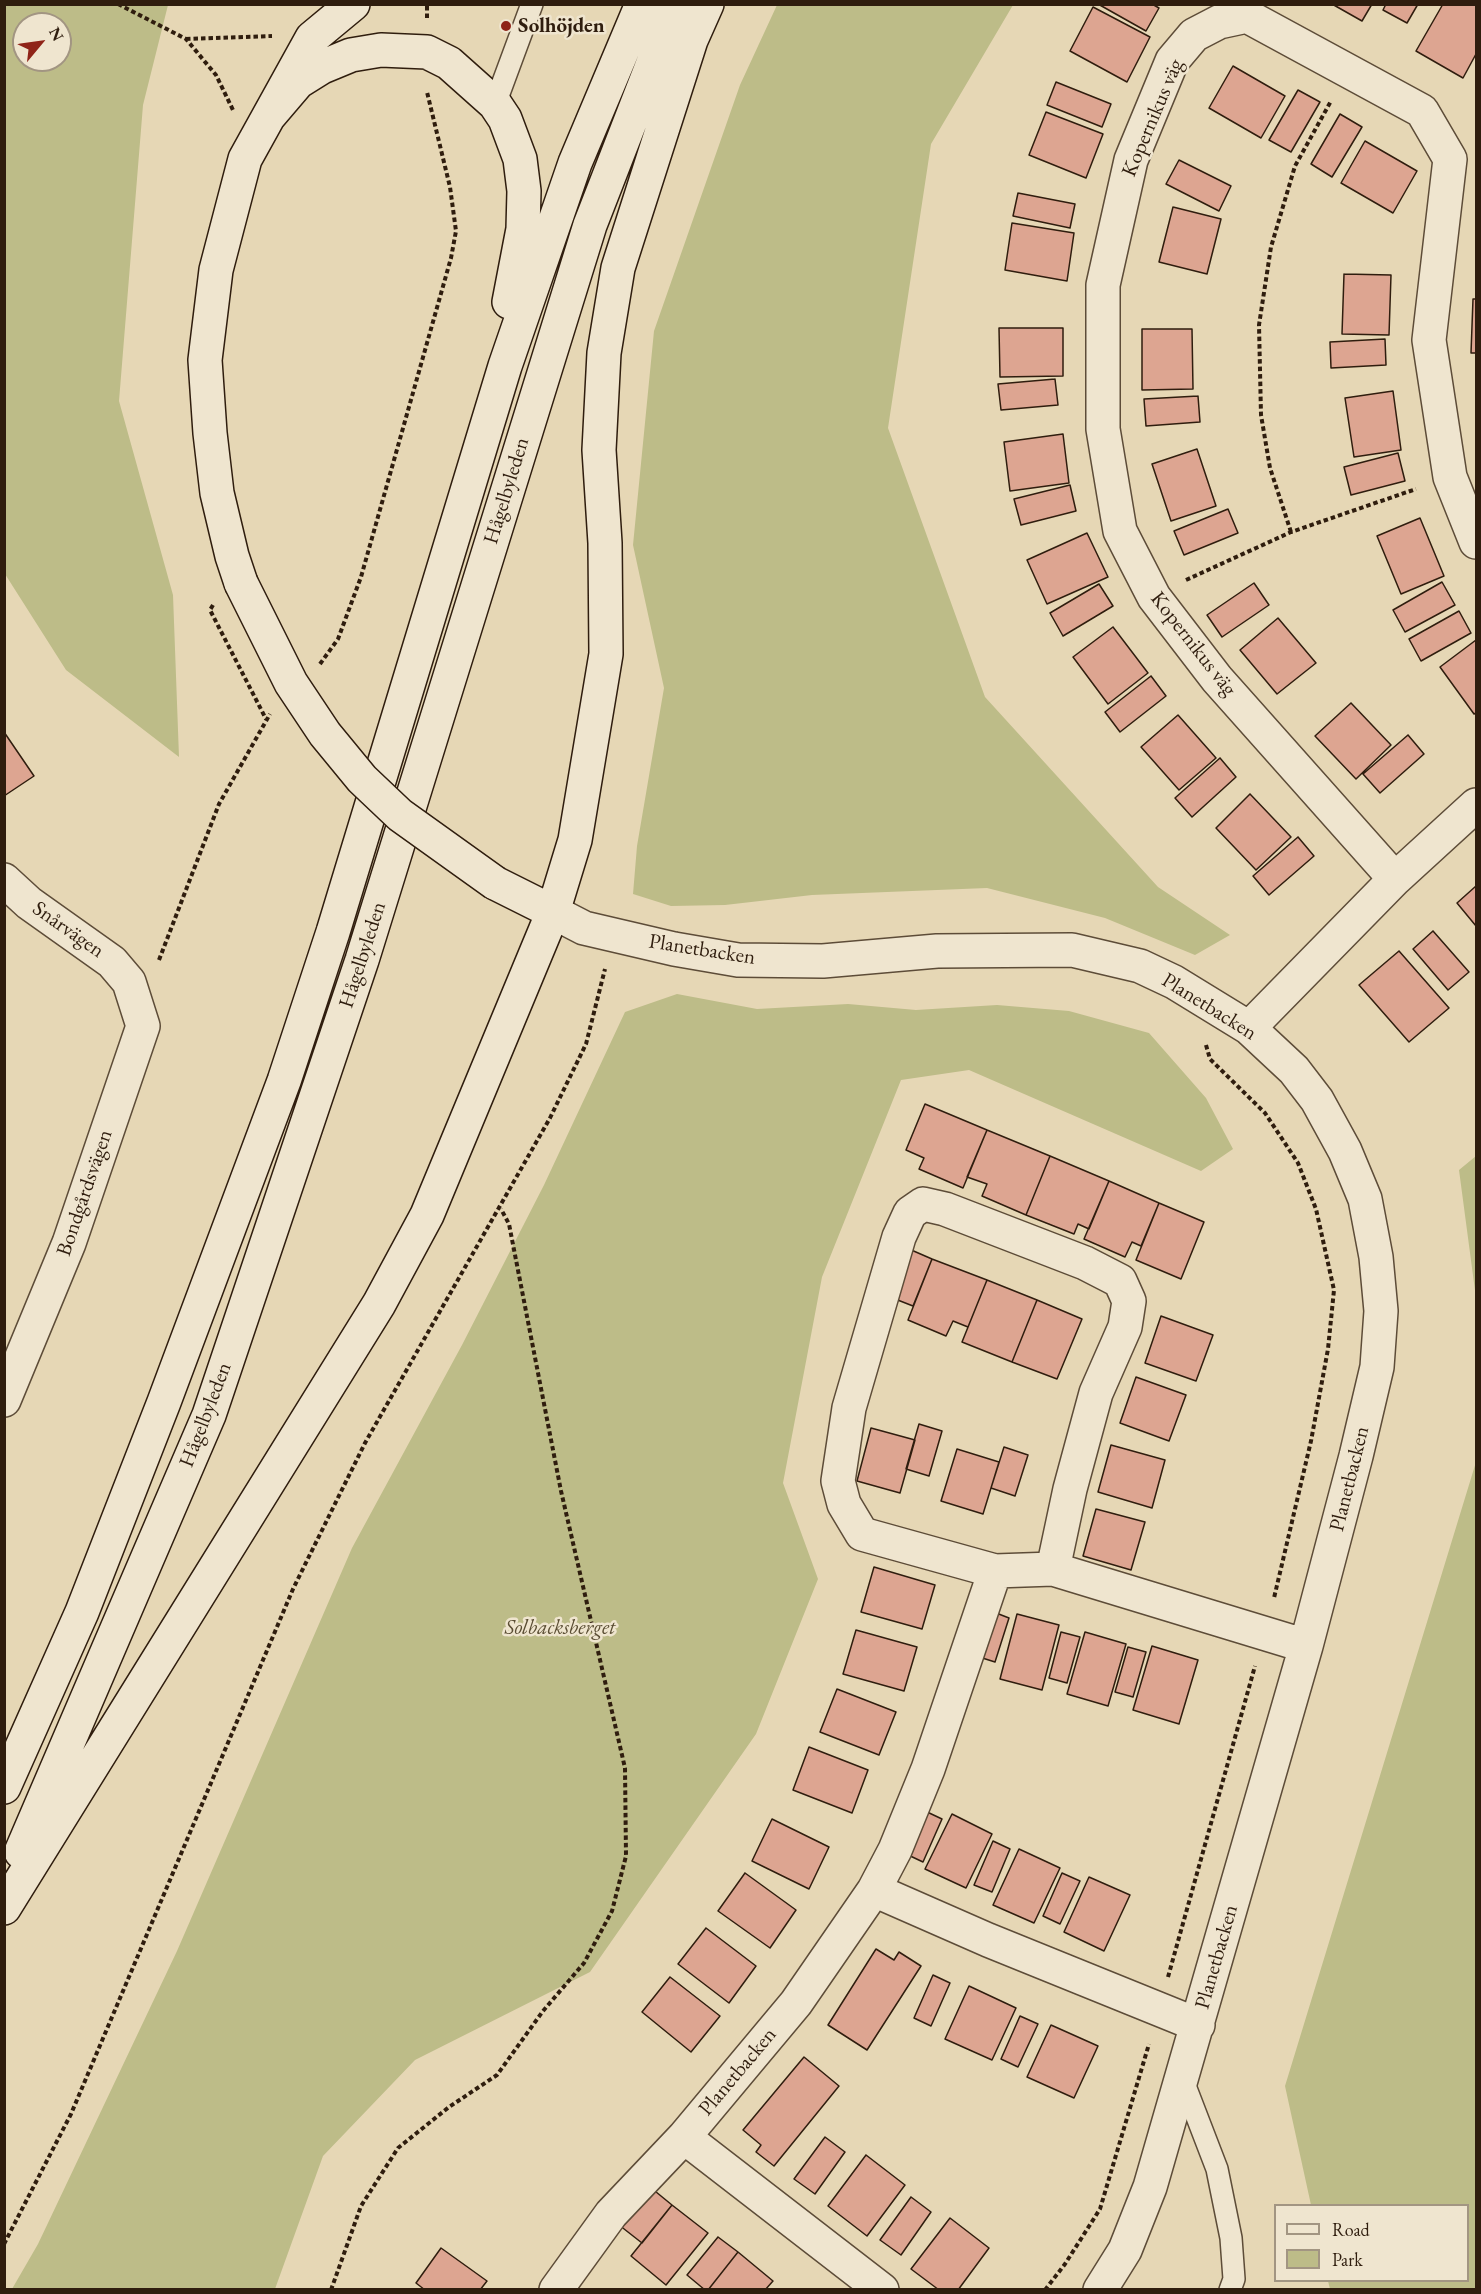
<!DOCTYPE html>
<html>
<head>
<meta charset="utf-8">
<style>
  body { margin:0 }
  #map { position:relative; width:1481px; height:2294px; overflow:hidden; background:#e6d7b5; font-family:"EB Garamond",serif }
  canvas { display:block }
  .frame { position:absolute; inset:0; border:6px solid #2f1d0e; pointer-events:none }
  .legend { position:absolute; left:1274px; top:2204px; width:195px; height:78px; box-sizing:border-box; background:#efe5cf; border:2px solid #a29582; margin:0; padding:8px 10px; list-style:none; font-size:18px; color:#2f1d0e }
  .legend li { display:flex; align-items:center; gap:12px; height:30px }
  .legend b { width:30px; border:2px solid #a29582 }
  .north { position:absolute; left:12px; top:12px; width:60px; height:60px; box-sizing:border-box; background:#efe5cf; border:2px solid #a29582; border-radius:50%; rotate:61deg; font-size:16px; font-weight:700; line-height:24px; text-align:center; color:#2f1d0e }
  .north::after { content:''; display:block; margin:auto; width:21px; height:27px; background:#8f2418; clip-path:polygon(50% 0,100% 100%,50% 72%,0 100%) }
</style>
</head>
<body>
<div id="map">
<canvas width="1481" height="2294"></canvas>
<div class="frame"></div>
<ul class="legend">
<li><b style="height:8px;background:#efe5cf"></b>Road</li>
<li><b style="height:16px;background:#bdbc88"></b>Park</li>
</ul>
<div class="north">N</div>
</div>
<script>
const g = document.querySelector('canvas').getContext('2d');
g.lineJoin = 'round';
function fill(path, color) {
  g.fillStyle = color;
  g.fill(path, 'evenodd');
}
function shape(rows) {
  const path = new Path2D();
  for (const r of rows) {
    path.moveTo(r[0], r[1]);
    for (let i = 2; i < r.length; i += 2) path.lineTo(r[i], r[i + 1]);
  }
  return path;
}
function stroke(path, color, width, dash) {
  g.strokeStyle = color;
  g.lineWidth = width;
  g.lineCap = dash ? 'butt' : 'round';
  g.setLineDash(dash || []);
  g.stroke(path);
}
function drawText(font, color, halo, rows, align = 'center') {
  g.font = font + ' "EB Garamond",serif';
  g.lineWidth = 5;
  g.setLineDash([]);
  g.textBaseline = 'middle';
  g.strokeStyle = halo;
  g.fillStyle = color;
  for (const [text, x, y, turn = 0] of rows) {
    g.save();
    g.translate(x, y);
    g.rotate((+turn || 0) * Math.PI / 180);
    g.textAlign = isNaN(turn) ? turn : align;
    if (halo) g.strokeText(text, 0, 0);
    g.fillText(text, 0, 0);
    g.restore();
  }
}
const green = shape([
  [5,4,168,5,143,105,119,401,173,595,179,757,66,670,5,574],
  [24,24,60,24,60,60,24,60],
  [777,5,1013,5,931,144,888,428,985,697,1158,887,1230,935,1195,955,1105,918,987,888,812,895,725,905,671,906,633,894,637,846,664,688,633,545,654,331,740,85],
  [677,994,757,1009,848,1004,916,1010,997,1005,1069,1011,1149,1033,1206,1098,1233,1149,1201,1171,969,1070,901,1080,822,1277,783,1483,818,1579,756,1734,590,1972,415,2060,323,2156,275,2289,12,2289,38,2244,177,1951,352,1548,462,1345,544,1185,625,1012],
  [1476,1156,1476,1298,1459,1170],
  [1476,1462,1476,2289,1330,2289,1328,2281,1468,2280,1468,2206,1311,2205,1285,2086]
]);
const building = shape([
  [1098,4,1152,4,1159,8,1146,31,1098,4],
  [1332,4,1372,4,1362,21,1332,4],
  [1386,4,1418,4,1407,23,1383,10,1386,4],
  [1443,4,1476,4,1476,54,1463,78,1416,51,1443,4],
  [1093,7,1150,37,1127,82,1070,51,1093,7],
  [1233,66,1285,96,1261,138,1209,108,1233,66],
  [1056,82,1111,104,1102,127,1047,105,1056,82],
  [1298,90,1320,102,1291,152,1269,140,1298,90],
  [1046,112,1103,134,1086,178,1029,155,1046,112],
  [1340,114,1362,127,1332,177,1311,164,1340,114],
  [1365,141,1417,171,1393,213,1341,183,1365,141],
  [1179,160,1231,186,1219,211,1166,184,1179,160],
  [1018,193,1075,204,1070,228,1013,216,1018,193],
  [1173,207,1221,219,1207,274,1159,262,1173,207],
  [1012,223,1074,233,1067,281,1005,270,1012,223],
  [1344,274,1391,275,1389,335,1342,334,1344,274],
  [1473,299,1476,299,1476,353,1471,353,1473,299],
  [999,328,1063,328,1063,376,1000,377,999,328],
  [1142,329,1192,329,1193,389,1142,390,1142,329],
  [1385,339,1386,365,1331,368,1330,342,1385,339],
  [1055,379,1058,405,1001,410,998,384,1055,379],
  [1393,391,1401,450,1354,457,1345,398,1393,391],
  [1198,396,1200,422,1146,426,1144,399,1198,396],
  [1063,434,1069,483,1010,491,1004,442,1063,434],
  [1197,449,1216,506,1171,521,1152,464,1197,449],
  [1398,453,1405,481,1351,495,1344,467,1398,453],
  [1070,485,1076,511,1021,525,1014,499,1070,485],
  [1228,509,1238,533,1184,555,1174,531,1228,509],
  [1420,518,1444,576,1401,594,1377,536,1420,518],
  [1087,533,1108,577,1047,604,1027,560,1087,533],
  [1442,582,1455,605,1405,632,1393,610,1442,582],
  [1254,583,1269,605,1222,637,1207,615,1254,583],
  [1099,584,1113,606,1063,636,1050,613,1099,584],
  [1459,611,1471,633,1421,661,1409,639,1459,611],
  [1278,618,1316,663,1277,694,1240,650,1278,618],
  [1113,627,1148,673,1108,704,1073,657,1113,627],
  [1476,640,1476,713,1474,714,1440,667,1476,640],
  [1151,676,1166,696,1120,732,1105,712,1151,676],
  [1351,703,1391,745,1356,779,1315,736,1351,703],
  [1178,715,1216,758,1179,790,1141,747,1178,715],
  [4,732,34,776,4,796,4,732],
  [1408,735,1424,754,1380,793,1363,774,1408,735],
  [1220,758,1236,777,1192,817,1175,798,1220,758],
  [1250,794,1291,837,1256,870,1216,828,1250,794],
  [1298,837,1314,856,1269,895,1253,876,1298,837],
  [1476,886,1476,926,1457,903,1476,886],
  [1433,931,1469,972,1448,990,1413,949,1433,931],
  [1399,951,1449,1008,1409,1042,1359,985,1399,951],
  [925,1104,987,1130,963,1188,919,1169,924,1158,906,1150,925,1104],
  [987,1130,1050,1156,1026,1215,982,1196,987,1184,967,1177,987,1130],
  [1050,1156,1109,1181,1089,1229,1078,1224,1074,1234,1026,1215,1050,1156],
  [1109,1181,1159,1203,1141,1246,1132,1242,1125,1257,1084,1239,1109,1181],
  [1159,1203,1204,1222,1181,1279,1136,1260,1159,1203],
  [909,1249,932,1259,913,1306,890,1297,909,1249],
  [932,1259,987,1280,968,1327,953,1321,946,1336,908,1320,932,1259],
  [987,1280,1037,1300,1012,1362,962,1342,987,1280],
  [1037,1300,1082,1319,1057,1379,1012,1362,1037,1300],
  [1161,1316,1213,1335,1196,1381,1145,1363,1161,1316],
  [1136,1377,1186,1395,1169,1441,1120,1423,1136,1377],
  [919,1424,942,1431,929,1476,906,1469,919,1424],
  [871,1428,915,1440,900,1493,857,1481,871,1428],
  [1111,1445,1165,1460,1152,1508,1098,1492,1111,1445],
  [1004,1447,1028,1455,1015,1496,991,1488,1004,1447],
  [957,1449,999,1462,983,1514,941,1501,957,1449],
  [1096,1509,1145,1522,1131,1570,1083,1556,1096,1509],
  [874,1567,935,1585,922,1629,861,1612,874,1567],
  [991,1611,1009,1618,995,1662,976,1656,991,1611],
  [1017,1614,1059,1625,1042,1690,1000,1679,1017,1614],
  [856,1630,917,1647,904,1691,843,1674,856,1630],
  [1061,1632,1080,1637,1067,1683,1049,1678,1061,1632],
  [1085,1632,1126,1644,1108,1706,1067,1694,1085,1632],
  [1152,1646,1198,1660,1179,1724,1133,1710,1152,1646],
  [1128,1647,1146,1652,1133,1697,1115,1692,1128,1647],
  [837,1689,896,1712,879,1755,820,1732,837,1689],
  [809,1747,868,1770,852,1813,793,1790,809,1747],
  [925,1811,942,1819,923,1862,906,1854,925,1811],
  [952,1814,992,1834,966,1888,925,1869,952,1814],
  [772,1819,829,1847,809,1889,752,1861,772,1819],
  [993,1841,1010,1849,992,1892,974,1885,993,1841],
  [1019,1849,1060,1868,1034,1923,993,1905,1019,1849],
  [745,1873,796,1910,770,1948,718,1911,745,1873],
  [1062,1873,1080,1881,1060,1924,1043,1916,1062,1873],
  [1089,1877,1130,1895,1104,1951,1064,1932,1089,1877],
  [706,1928,756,1966,729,2003,678,1964,706,1928],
  [876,1949,894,1960,899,1952,921,1966,867,2050,828,2025,876,1949],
  [933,1975,950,1983,931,2026,914,2018,933,1975],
  [670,1977,720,2016,691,2052,642,2012,670,1977],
  [969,1986,1016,2008,992,2060,945,2039,969,1986],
  [1020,2016,1038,2024,1018,2067,1001,2059,1020,2016],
  [1051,2025,1098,2046,1074,2098,1027,2077,1051,2025],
  [804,2057,839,2086,774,2166,756,2152,761,2145,743,2130,804,2057],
  [825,2137,845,2152,815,2194,794,2179,825,2137],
  [866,2155,905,2185,867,2236,828,2206,866,2155],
  [650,2187,672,2205,642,2243,619,2225,650,2187],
  [911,2197,931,2212,901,2255,880,2240,911,2197],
  [672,2205,708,2233,666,2285,631,2256,672,2205],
  [950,2218,989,2248,958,2290,939,2290,911,2269,950,2218],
  [718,2237,738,2252,708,2290,705,2290,687,2275,718,2237],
  [441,2248,487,2281,480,2290,425,2290,416,2283,441,2248],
  [738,2252,773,2281,765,2290,708,2290,738,2252]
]);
const path = shape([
  [118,4,186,39,216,75,233,110],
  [427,18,427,4],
  [186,39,272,36],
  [1291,532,1270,468,1261,415,1259,325,1271,247,1295,166,1331,101],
  [1186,580,1291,532,1416,489],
  [213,605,210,610,266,719],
  [320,664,338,639,361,577,451,258,456,231,450,187,427,92],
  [159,960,219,804,270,714],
  [1206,1045,1210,1059,1265,1113,1298,1163,1316,1209,1334,1290,1328,1349,1311,1441,1274,1598],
  [1168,1977,1255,1666],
  [4,2244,71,2114,293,1589,365,1443,550,1118,586,1044,605,969],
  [331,2290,361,2206,398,2148,449,2107,497,2075,543,2011,584,1963,612,1911,626,1856,625,1768,561,1491,509,1224,501,1209],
  [1045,2290,1065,2264,1100,2209,1149,2044]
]);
const lane = shape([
  [495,104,532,4],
  [1182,2078,1217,2169,1231,2238,1234,2279,1230,2290]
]);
const street = shape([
  [1395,879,1217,679,1154,597,1120,531,1103,429,1103,285,1131,160,1172,61,1194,35,1219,22,1247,16,1422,111,1450,159,1429,340,1450,477,1476,542],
  [4,880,29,903,112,962,129,982,143,1026,69,1243,4,1400],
  [553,912,584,928,674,949,738,960,823,961,937,951,1072,950,1140,966,1174,982,1249,1028,1294,1070,1317,1100,1345,1151,1365,1199,1376,1257,1381,1311,1377,1367,1356,1456,1306,1646,1150,2187,1125,2250,1100,2290],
  [1249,1028,1395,879,1476,805],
  [1053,1569,995,1571,862,1534,844,1504,838,1481,849,1408,899,1237,910,1213,923,1204,945,1209,1085,1263,1120,1281,1129,1301,1125,1327,1096,1393,1070,1489,1053,1569,1306,1646],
  [874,1890,988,1940,1198,2025],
  [684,2137,796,2003,874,1890,895,1850,928,1769,995,1571],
  [556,2290,611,2214,684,2137,882,2290]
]);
const secondary = shape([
  [269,116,298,82,322,67,351,55,381,50,427,52,449,63,495,104,505,119,520,159,524,191,523,229,509,302],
  [241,583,232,556,217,493,210,433,205,360,216,270,245,159,312,38,353,4],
  [495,883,553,912],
  [4,1787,82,1612,164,1402,284,1081,333,932,505,366,575,163,642,4],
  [21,1852,209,1415,362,960,590,225,676,4],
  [4,1908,379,1304,427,1215,553,912,575,840,606,654,605,543,599,450,604,353,618,268,691,40,707,4]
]);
const secondaryBridge = shape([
  [241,583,291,683,325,734,362,779,400,815,495,883]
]);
const markers = [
  [506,26,6,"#8f2418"]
];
const poiNames = [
  ["Solhöjden",518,26]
];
const streetNames = [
  ["Kopernikus väg",1153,118,-67],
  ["Hågelbyleden",507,491,-73],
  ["Kopernikus väg",1193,644,52],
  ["Snårvägen",68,930,35],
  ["Planetbacken",702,950,9],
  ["Hågelbyleden",363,955,-72],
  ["Planetbacken",1209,1007,32],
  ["Bondgårdsvägen",85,1193,-71],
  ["Hågelbyleden",206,1415,-69],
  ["Planetbacken",1350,1479,-76],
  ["Planetbacken",1217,1957,-74],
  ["Planetbacken",738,2072,-50]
];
const parkNames = [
  ["Solbacksberget",560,1628]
];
fill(green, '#bdbc88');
fill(building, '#dda591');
stroke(building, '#2f1d0e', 1.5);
stroke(lane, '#5d4c38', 24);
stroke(street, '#5d4c38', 36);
stroke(secondary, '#2f1d0e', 36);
stroke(path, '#2f1d0e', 4, [4.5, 3]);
stroke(lane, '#efe5cf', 21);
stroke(street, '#efe5cf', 33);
stroke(secondary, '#efe5cf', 33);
stroke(secondaryBridge, '#2f1d0e', 36, []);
stroke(secondaryBridge, '#efe5cf', 33);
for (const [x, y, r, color] of markers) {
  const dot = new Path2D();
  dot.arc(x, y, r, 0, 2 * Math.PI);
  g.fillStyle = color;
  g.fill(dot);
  stroke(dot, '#efe5cf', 2);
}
drawText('bold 21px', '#2f1d0e', '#efe5cf', poiNames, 'left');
drawText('21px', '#2f1d0e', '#efe5cf', streetNames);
drawText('italic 21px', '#5a4d33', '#efe5cf', parkNames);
</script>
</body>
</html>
